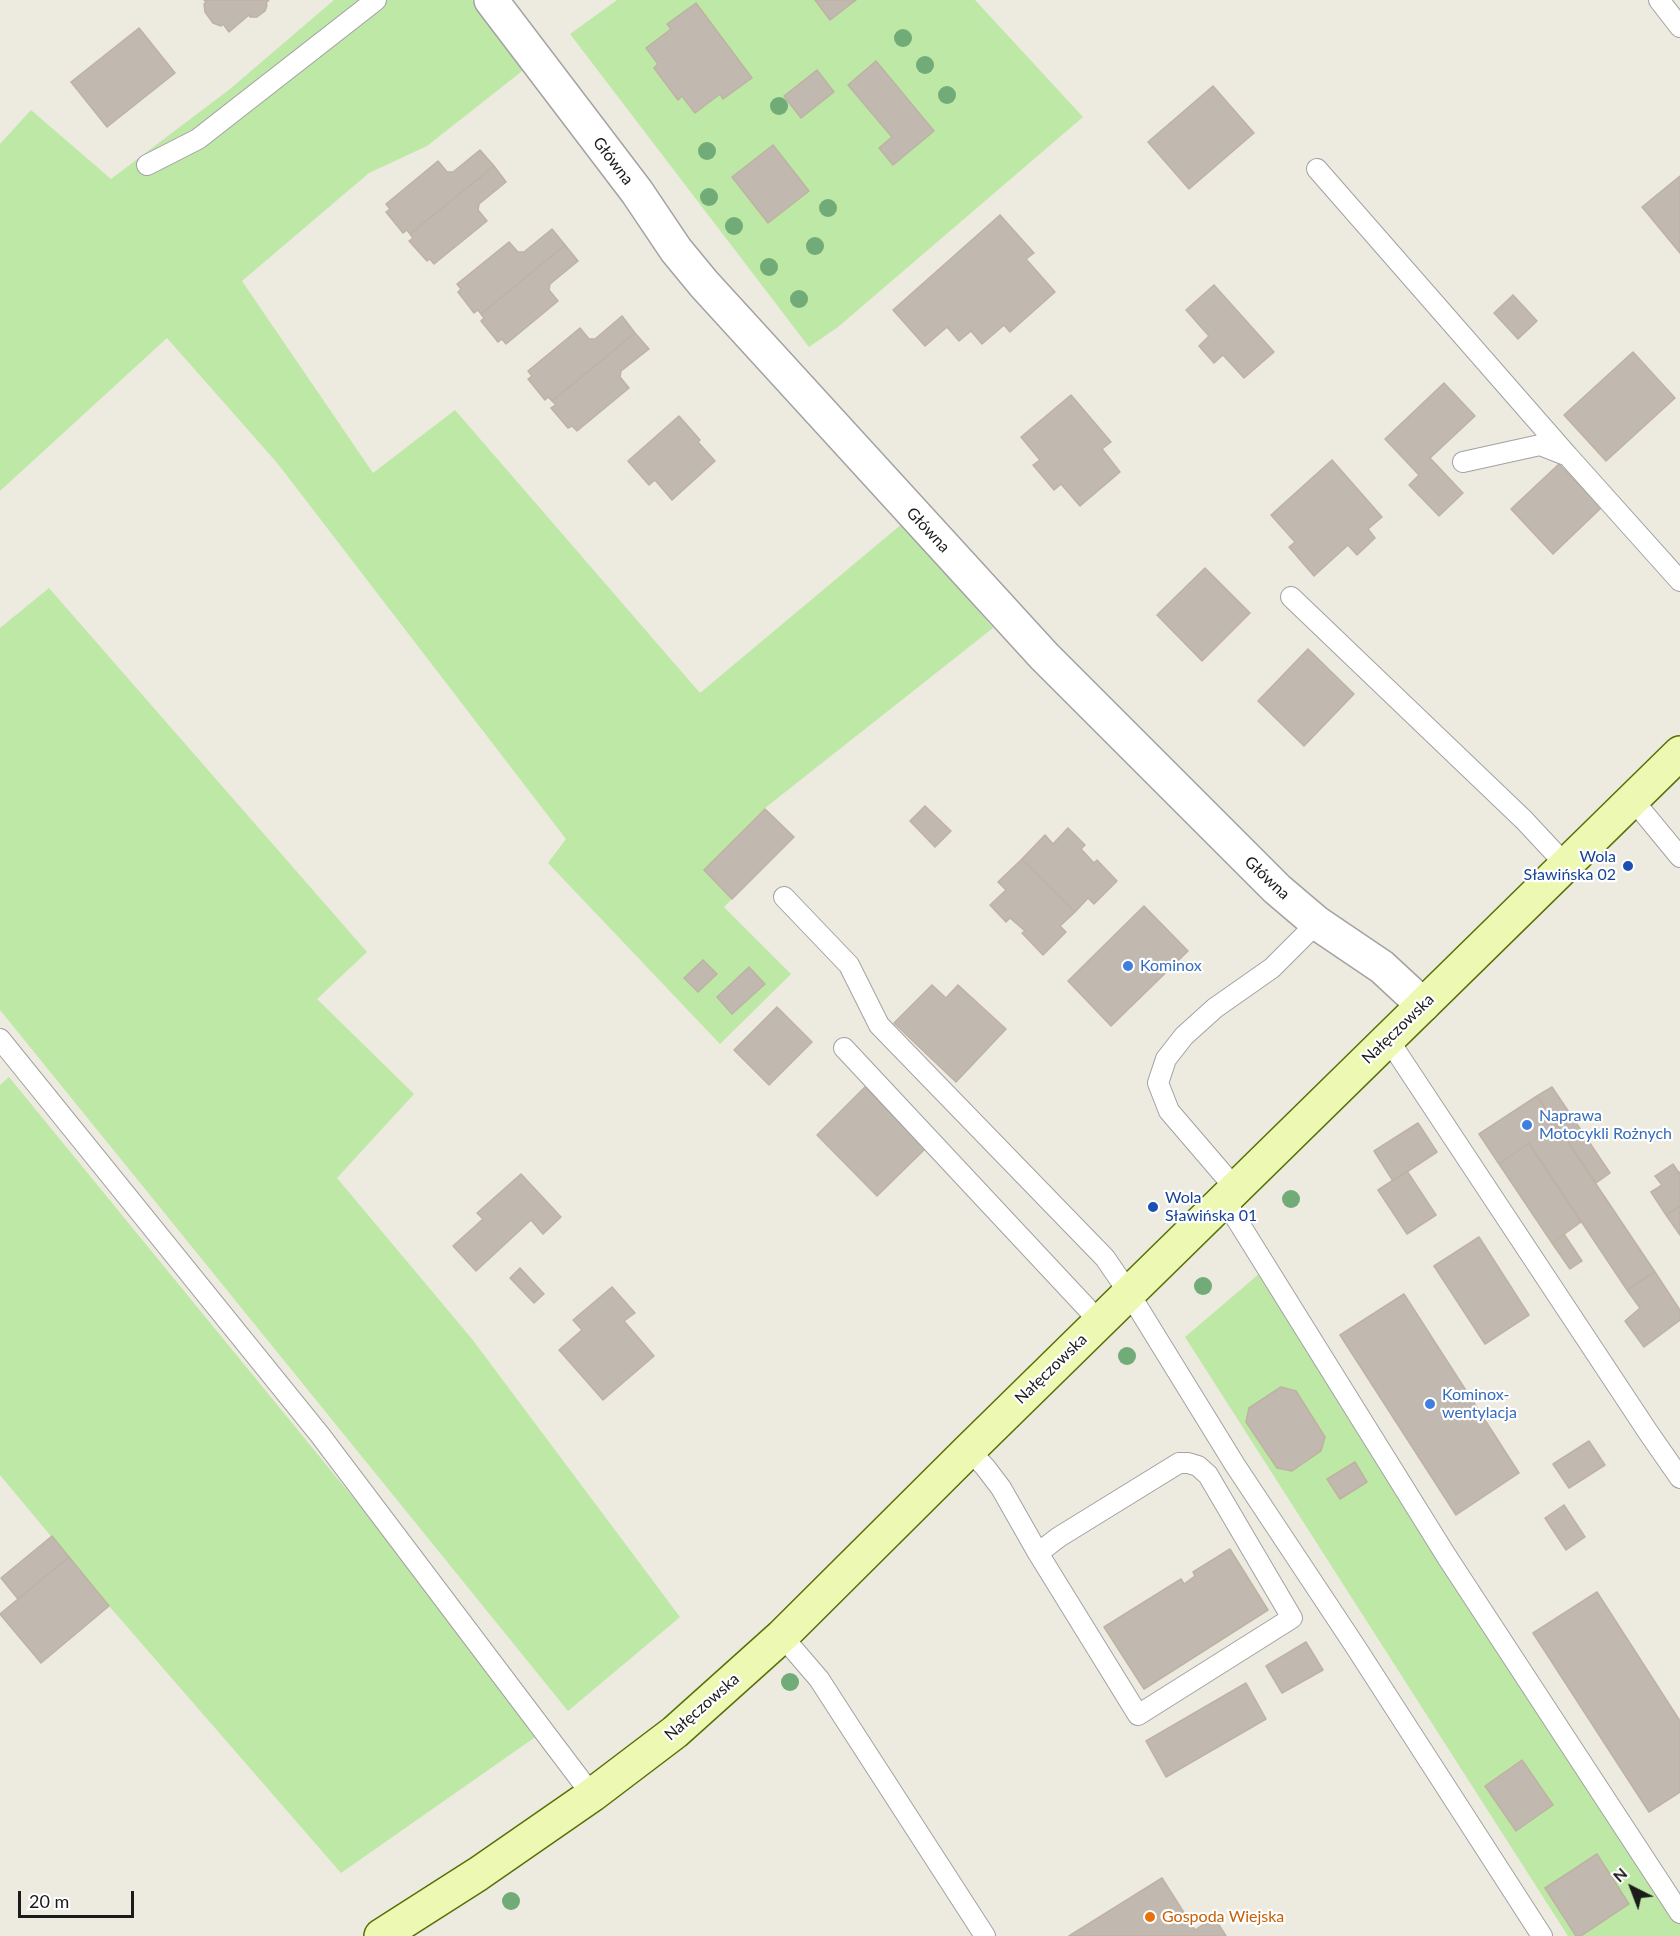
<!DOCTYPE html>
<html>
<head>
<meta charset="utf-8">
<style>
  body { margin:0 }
  #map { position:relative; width:1680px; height:1936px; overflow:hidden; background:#edeae0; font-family:Lato,sans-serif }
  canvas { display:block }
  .north { position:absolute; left:1602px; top:1858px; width:60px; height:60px; -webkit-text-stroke:4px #fff; paint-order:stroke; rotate:318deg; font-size:16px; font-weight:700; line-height:24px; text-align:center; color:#1b1b1b }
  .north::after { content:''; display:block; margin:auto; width:21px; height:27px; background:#1b1b1b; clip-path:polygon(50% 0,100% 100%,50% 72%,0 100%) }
  .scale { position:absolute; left:18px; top:1891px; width:116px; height:27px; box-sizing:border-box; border:3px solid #1b1b1b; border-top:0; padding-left:8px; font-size:18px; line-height:21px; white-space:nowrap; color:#1b1b1b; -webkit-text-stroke:4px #fff; paint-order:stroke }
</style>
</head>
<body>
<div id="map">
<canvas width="1680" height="1936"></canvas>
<div class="north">N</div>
<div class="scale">20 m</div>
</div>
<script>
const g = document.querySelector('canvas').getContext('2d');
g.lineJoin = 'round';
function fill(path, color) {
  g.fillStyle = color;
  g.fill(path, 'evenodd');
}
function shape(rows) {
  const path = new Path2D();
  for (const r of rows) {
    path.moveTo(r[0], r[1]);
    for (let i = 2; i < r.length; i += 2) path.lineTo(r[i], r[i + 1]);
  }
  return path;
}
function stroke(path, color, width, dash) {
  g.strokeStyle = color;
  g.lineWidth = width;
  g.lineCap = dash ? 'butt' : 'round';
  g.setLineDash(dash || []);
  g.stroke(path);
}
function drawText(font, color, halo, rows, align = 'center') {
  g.font = font + ' Lato,sans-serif';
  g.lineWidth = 4.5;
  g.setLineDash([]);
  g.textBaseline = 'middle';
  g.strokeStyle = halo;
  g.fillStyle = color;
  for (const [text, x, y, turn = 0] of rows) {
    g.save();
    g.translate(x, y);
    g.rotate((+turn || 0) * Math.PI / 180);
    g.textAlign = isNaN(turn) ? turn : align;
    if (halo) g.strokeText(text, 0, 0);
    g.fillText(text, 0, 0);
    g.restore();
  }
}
const grass = shape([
  [334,0,472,0,526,68,427,146,369,173,242,281,373,473,455,410,700,693,903,523,993,628,765,808,704,870,732,899,724,907,791,974,720,1044,548,863,566,839,278,464,167,338,0,491,0,144,31,110,111,179,230,89],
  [617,0,975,0,1083,117,838,327,809,347,570,34],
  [49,588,367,952,317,999,414,1094,337,1178,472,1339,680,1617,568,1711,0,1010,0,628],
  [9,1077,544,1731,341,1873,109,1606,0,1475,0,1085],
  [1266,1268,1680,1908,1680,1936,1568,1936,1185,1337]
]);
const building = shape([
  [204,0,269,0,266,3,267,5,265,11,257,17,250,17,249,15,229,32,223,24,221,26,213,23,205,12,204,4,206,2,204,0],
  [815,0,856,0,830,20,815,0],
  [696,3,752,78,723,99,720,94,695,113,682,96,678,100,654,68,658,64,646,48,671,29,667,24,696,3],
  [139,28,175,73,107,127,71,82,139,28],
  [876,61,934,131,893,165,879,148,892,137,848,85,876,61],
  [817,70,834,92,801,118,784,96,817,70],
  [1213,86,1254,133,1189,189,1148,142,1213,86],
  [773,145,809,191,768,223,732,177,773,145],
  [480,150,494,166,410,234,407,230,403,233,386,212,390,209,386,204,438,161,447,172,453,172,480,150],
  [494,166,506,182,479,204,478,210,487,221,434,264,430,259,427,261,409,241,413,238,410,234,494,166],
  [1680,176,1680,253,1642,207,1680,176],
  [1000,215,1034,253,1026,259,1055,292,1010,332,1004,325,982,344,971,331,959,341,947,327,925,346,893,310,1000,215],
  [552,229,565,245,481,314,478,310,474,313,458,292,461,289,457,284,509,242,518,252,524,252,552,229],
  [565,245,578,261,550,284,549,290,558,301,506,344,502,339,498,342,481,321,484,318,481,314,565,245],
  [1214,285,1274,352,1244,378,1223,355,1214,363,1199,346,1209,336,1186,310,1214,285],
  [1513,295,1537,321,1518,339,1494,313,1513,295],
  [622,316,635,333,552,401,548,397,545,400,528,379,532,376,528,371,580,328,589,339,595,339,622,316],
  [635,333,649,349,621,371,620,377,629,388,577,431,572,426,568,428,551,408,556,405,552,401,635,333],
  [1633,352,1675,398,1606,461,1564,415,1633,352],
  [1444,383,1475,416,1430,458,1463,493,1439,516,1409,485,1419,475,1385,439,1444,383],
  [1071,395,1111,442,1102,449,1120,472,1080,506,1061,484,1054,490,1033,465,1040,460,1021,437,1071,395],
  [679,416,700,440,698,442,715,461,672,500,655,480,649,485,628,461,679,416],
  [1332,460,1382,517,1368,529,1375,538,1357,555,1348,545,1314,576,1289,547,1295,542,1271,515,1332,460],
  [1559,464,1601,508,1553,554,1511,509,1559,464],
  [1205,568,1250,613,1202,661,1157,615,1205,568],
  [1308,649,1354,694,1304,746,1258,701,1308,649],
  [925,806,951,831,935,847,910,821,925,806],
  [765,809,794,837,732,899,704,870,765,809],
  [1068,828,1085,845,1081,849,1094,863,1097,860,1117,881,1094,904,1088,898,1075,912,1022,859,1045,835,1053,844,1068,828],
  [1022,859,1075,912,1060,926,1066,932,1043,955,1022,933,1025,931,1010,918,1006,922,990,905,1006,890,998,882,1022,859],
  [1144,906,1188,951,1111,1026,1068,981,1144,906],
  [703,960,717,974,698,992,684,978,703,960],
  [749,967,765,984,732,1014,717,997,749,967],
  [932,985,946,998,958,985,1006,1029,956,1082,894,1023,932,985],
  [777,1007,812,1042,769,1085,734,1050,777,1007],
  [865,1087,925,1149,877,1196,817,1135,865,1087],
  [1552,1087,1610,1173,1596,1183,1537,1096,1552,1087],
  [1537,1096,1655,1272,1627,1290,1529,1143,1499,1164,1479,1134,1537,1096],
  [1418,1123,1437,1152,1393,1181,1374,1151,1418,1123],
  [1529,1143,1581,1222,1552,1243,1499,1164,1529,1143],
  [1673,1164,1679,1173,1680,1172,1680,1206,1666,1215,1651,1192,1662,1185,1655,1176,1673,1164],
  [1407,1171,1436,1215,1407,1234,1378,1190,1407,1171],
  [521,1174,561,1217,543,1234,531,1220,476,1271,453,1246,483,1219,477,1213,521,1174],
  [1680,1206,1680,1235,1666,1215,1680,1206],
  [1564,1234,1582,1261,1570,1269,1552,1243,1564,1234],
  [1479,1237,1529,1315,1485,1344,1434,1266,1479,1237],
  [520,1268,544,1294,534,1303,510,1278,520,1268],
  [1655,1272,1680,1310,1680,1320,1644,1347,1625,1321,1640,1308,1627,1290,1655,1272],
  [612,1287,635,1313,624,1321,654,1356,603,1400,559,1350,582,1330,573,1320,612,1287],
  [1404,1294,1519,1473,1456,1515,1340,1335,1404,1294],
  [1281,1387,1296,1391,1325,1437,1321,1451,1292,1471,1277,1468,1246,1422,1249,1408,1281,1387],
  [1589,1441,1605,1465,1569,1488,1553,1464,1589,1441],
  [1355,1462,1367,1482,1340,1499,1327,1479,1355,1462],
  [1564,1505,1585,1537,1566,1550,1545,1518,1564,1505],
  [52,1536,69,1557,18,1599,1,1578,52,1536],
  [1230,1549,1268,1610,1144,1689,1104,1627,1181,1579,1184,1584,1195,1576,1193,1572,1230,1549],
  [69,1557,109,1606,41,1663,0,1614,69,1557],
  [1597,1592,1680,1721,1680,1792,1649,1812,1533,1633,1597,1592],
  [1306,1642,1323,1670,1282,1693,1266,1666,1306,1642],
  [1246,1683,1266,1719,1166,1777,1146,1741,1246,1683],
  [1522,1760,1553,1805,1516,1831,1485,1786,1522,1760],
  [1597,1854,1629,1904,1581,1936,1576,1936,1545,1888,1597,1854],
  [1162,1878,1195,1930,1214,1917,1226,1936,1069,1936,1162,1878]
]);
const service = shape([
  [1659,0,1680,27],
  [147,165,198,139,376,0],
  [1317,169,1568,456],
  [1463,462,1540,445,1568,456,1680,581],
  [1291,597,1524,820,1566,865],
  [1633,800,1680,857],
  [784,897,849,965,879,1025,1105,1258,1129,1293,1235,1465,1355,1646,1542,1936],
  [0,1039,320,1435,592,1795],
  [1388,1039,1648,1432,1680,1478],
  [844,1048,1100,1322],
  [1235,1188,1169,1111,1158,1083,1166,1059,1184,1036,1215,1008,1272,968,1317,923],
  [1224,1199,1447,1557,1680,1913],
  [969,1450,985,1467,1001,1488,1038,1553,1138,1715,1292,1618,1208,1475,1198,1466,1188,1463,1179,1463,1059,1537,1038,1553],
  [782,1636,819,1679,985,1936]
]);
const minor = shape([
  [491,0,637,192,676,250,704,284,1044,656,1277,889,1317,923,1382,967,1423,1005]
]);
const secondary = shape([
  [381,1936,478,1874,592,1795,675,1732,782,1636,969,1450,1680,753]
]);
const trees = [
  [903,38],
  [925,65],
  [947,95],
  [779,106],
  [707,151],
  [709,197],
  [828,208],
  [734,226],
  [815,246],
  [769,267],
  [799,299],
  [1291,1199],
  [1203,1286],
  [1127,1356],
  [790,1682],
  [511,1901]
];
const markers = [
  [1628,866,6,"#1a4fb4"],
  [1128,966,6,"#3f7fe0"],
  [1527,1125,6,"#3f7fe0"],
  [1153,1207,6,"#1a4fb4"],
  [1430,1404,6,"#3f7fe0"],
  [1150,1917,6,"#e8710a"]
];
const streetNames = [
  ["Główna",613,161,53],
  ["Główna",928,530,47],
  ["Główna",1267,878,43],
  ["Nałęczowska",1398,1029,-44],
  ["Nałęczowska",1051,1369,-44],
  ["Nałęczowska",702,1707,-41]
];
const transitNames = [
  ["Wola",1616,857],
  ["Sławińska 02",1616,875],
  ["Wola",1165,1198,"left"],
  ["Sławińska 01",1165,1216,"left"]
];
const shopNames = [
  ["Kominox",1140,966],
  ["Naprawa",1539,1116],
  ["Motocykli Rożnych",1539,1134],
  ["Kominox-",1442,1395],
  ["wentylacja",1442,1413]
];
const foodNames = [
  ["Gospoda Wiejska",1162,1917]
];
fill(grass, '#bee8a5');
fill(building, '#c1b9b0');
stroke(building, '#beb2a3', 1.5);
stroke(service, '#a2a2a2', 22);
stroke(minor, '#a2a2a2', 36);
stroke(secondary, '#577004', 36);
stroke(service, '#fff', 20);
stroke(minor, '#fff', 33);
stroke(secondary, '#edf9b2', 33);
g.fillStyle = '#71ab77';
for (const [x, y] of trees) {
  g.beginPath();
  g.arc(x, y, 9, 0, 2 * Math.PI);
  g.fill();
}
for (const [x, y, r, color] of markers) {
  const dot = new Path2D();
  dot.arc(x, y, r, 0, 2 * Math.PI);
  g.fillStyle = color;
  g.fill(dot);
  stroke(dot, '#fff', 2);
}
drawText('16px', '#1b1b1b', '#fff', streetNames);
drawText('16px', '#164399', '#fff', transitNames, 'right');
drawText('16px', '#366cbe', '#fff', shopNames, 'left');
drawText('16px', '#c56008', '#fff', foodNames, 'left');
</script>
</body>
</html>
